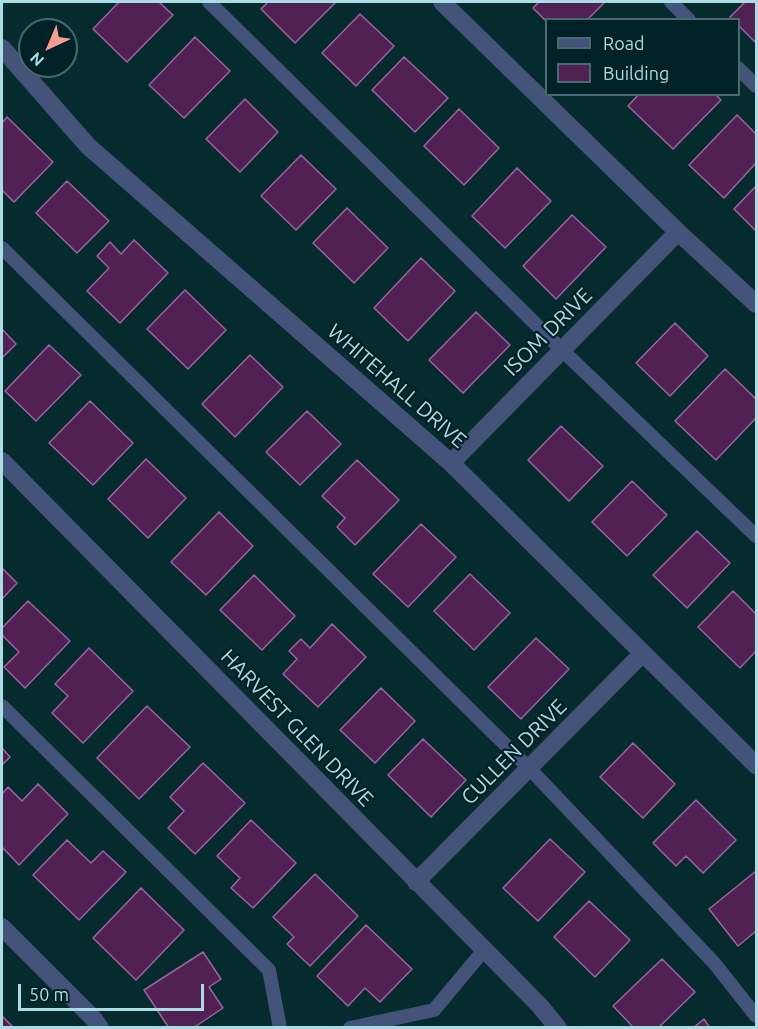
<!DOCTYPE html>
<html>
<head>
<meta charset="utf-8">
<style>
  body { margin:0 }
  #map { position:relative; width:758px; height:1029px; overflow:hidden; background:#052b2f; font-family:Ubuntu,sans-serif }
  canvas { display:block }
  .frame { position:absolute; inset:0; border:3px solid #abdce3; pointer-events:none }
  .legend { position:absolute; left:545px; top:18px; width:195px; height:78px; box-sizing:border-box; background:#002126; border:2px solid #446c72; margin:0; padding:8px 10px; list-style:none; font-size:18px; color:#abdce3 }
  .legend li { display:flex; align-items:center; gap:12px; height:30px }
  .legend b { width:30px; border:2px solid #446c72 }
  .north { position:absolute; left:18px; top:18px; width:60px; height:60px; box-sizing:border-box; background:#002126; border:2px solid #446c72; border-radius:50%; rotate:224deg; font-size:16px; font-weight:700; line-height:24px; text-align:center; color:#abdce3 }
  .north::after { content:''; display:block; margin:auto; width:21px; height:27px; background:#f59c93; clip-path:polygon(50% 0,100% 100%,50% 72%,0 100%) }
  .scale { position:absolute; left:18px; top:984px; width:186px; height:27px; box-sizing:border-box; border:3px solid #abdce3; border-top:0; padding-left:8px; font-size:18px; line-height:21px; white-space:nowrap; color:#abdce3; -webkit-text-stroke:4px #002126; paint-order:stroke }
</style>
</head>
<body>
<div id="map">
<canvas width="758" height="1029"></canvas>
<div class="frame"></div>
<ul class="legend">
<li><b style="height:8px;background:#435379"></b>Road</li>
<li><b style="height:16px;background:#522154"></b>Building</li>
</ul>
<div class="north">N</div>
<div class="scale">50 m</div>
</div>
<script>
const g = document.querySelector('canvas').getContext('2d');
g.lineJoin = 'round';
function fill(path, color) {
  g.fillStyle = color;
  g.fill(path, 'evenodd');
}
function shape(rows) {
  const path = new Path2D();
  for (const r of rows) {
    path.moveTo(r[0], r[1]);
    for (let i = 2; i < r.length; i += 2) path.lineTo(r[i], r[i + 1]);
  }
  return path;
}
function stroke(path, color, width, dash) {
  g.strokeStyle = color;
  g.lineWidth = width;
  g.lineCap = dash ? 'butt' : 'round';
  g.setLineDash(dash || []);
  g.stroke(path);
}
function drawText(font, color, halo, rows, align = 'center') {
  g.font = font + ' Ubuntu,sans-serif';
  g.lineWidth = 4.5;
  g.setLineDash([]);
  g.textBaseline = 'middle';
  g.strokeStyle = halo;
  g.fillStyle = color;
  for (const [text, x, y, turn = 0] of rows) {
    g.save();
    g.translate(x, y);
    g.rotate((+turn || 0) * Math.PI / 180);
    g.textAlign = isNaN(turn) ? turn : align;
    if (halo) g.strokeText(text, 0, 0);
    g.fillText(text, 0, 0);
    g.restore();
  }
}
const building = shape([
  [119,2,159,2,173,15,127,62,93,29,119,2],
  [268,2,336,2,295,43,261,9,268,2],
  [539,2,605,2,587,20,546,20,546,21,533,8,539,2],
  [745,2,756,2,756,43,738,25,738,20,733,20,730,17,745,2],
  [360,14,394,46,356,86,322,53,360,14],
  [195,37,230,71,184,118,149,85,195,37],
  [404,57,448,98,415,132,372,90,404,57],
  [639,94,715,94,721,100,673,149,628,106,639,94],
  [245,99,278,132,240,172,206,139,245,99],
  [459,109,499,148,464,185,424,146,459,109],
  [737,115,756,134,756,163,724,198,689,165,737,115],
  [7,117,53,162,14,202,2,190,2,123,7,117],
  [301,155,336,189,296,230,261,196,301,155],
  [517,168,551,201,505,248,472,216,517,168],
  [67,181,109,221,77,253,36,213,67,181],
  [756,186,756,231,734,209,756,186],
  [347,208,388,248,354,283,313,243,347,208],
  [572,215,606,247,556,299,523,266,572,215],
  [134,240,168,273,120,323,87,291,109,268,97,256,110,242,121,254,134,240],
  [421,258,455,291,408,341,374,308,421,258],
  [185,290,226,330,188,369,147,329,185,290],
  [476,312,510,345,463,393,429,360,476,312],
  [675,323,708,356,670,396,636,363,675,323],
  [2,329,16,344,2,358,2,329],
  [49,345,81,375,36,421,5,391,49,345],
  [250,355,283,387,235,437,202,404,250,355],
  [725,369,756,399,756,418,716,460,675,421,725,369],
  [90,401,133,443,93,485,49,443,90,401],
  [307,411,341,444,300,485,266,452,307,411],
  [561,426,603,466,569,501,528,460,561,426],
  [146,459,186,498,148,538,108,499,146,459],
  [357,460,399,500,355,545,337,527,345,518,322,496,357,460],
  [632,481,667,515,627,556,592,522,632,481],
  [219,512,253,546,206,595,171,562,219,512],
  [421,524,456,557,408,607,373,574,421,524],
  [697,531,730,563,687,608,653,575,697,531],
  [2,568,17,583,2,599,2,568],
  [470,574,510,613,474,650,434,611,470,574],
  [254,575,295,616,262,650,220,610,254,575],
  [733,591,756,614,756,651,740,668,698,627,733,591],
  [28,601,70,641,25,688,4,667,19,652,2,635,2,628,28,601],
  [332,624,366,657,318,707,283,674,297,659,289,651,301,639,310,648,332,624],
  [536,638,569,669,521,719,488,687,536,638],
  [89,648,133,691,83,743,52,713,68,696,55,684,89,648],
  [381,688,415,721,375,763,340,730,381,688],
  [147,706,190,747,139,799,97,758,147,706],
  [423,739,466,780,431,817,388,775,423,739],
  [633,743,675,784,643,818,600,777,633,743],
  [2,748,10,757,2,765,2,748],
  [203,763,245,803,195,854,168,828,184,811,170,797,203,763],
  [38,784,68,814,19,865,2,847,2,794,8,787,22,801,38,784],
  [696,800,736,840,703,873,686,856,676,866,653,843,696,800],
  [251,820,296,863,253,908,231,888,240,878,217,856,251,820],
  [550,839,585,872,538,921,503,888,550,839],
  [67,840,91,863,103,851,126,872,79,920,33,875,67,840],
  [756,871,756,931,738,946,709,909,756,871],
  [315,874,358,916,310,966,287,944,294,937,273,917,315,874],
  [141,888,184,930,136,980,93,938,141,888],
  [589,901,630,940,595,977,554,937,589,901],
  [366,925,412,969,380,1002,365,988,348,1006,317,976,366,925],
  [203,952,221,979,209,987,223,1008,193,1028,169,1028,144,990,203,952],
  [662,959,695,992,658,1028,634,1028,613,1006,662,959],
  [2,1016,14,1028,2,1028,2,1016],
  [704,1019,710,1028,693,1028,704,1019]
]);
const lane = shape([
  [209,2,562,350,756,536],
  [671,2,689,20],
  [738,68,756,86],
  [2,248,529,768,715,964,756,1016],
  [2,706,269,970,280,1028],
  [350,1028,434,1010,484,950]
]);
const street = shape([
  [442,2,678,232,756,304],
  [2,48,88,146,451,463,756,765],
  [2,461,540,1006,558,1028],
  [451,463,678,232],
  [416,882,643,653],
  [2,927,93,1018,100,1028]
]);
const streetNames = [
  ["ISOM DRIVE",548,332,-45],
  ["WHITEHALL DRIVE",397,386,41],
  ["HARVEST GLEN DRIVE",297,728,46],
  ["CULLEN DRIVE",514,752,-45]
];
fill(building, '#522154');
stroke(building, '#9a649c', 1.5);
stroke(lane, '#435379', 14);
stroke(street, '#435379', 18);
drawText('21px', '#abdce3', '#002126', streetNames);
</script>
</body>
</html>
